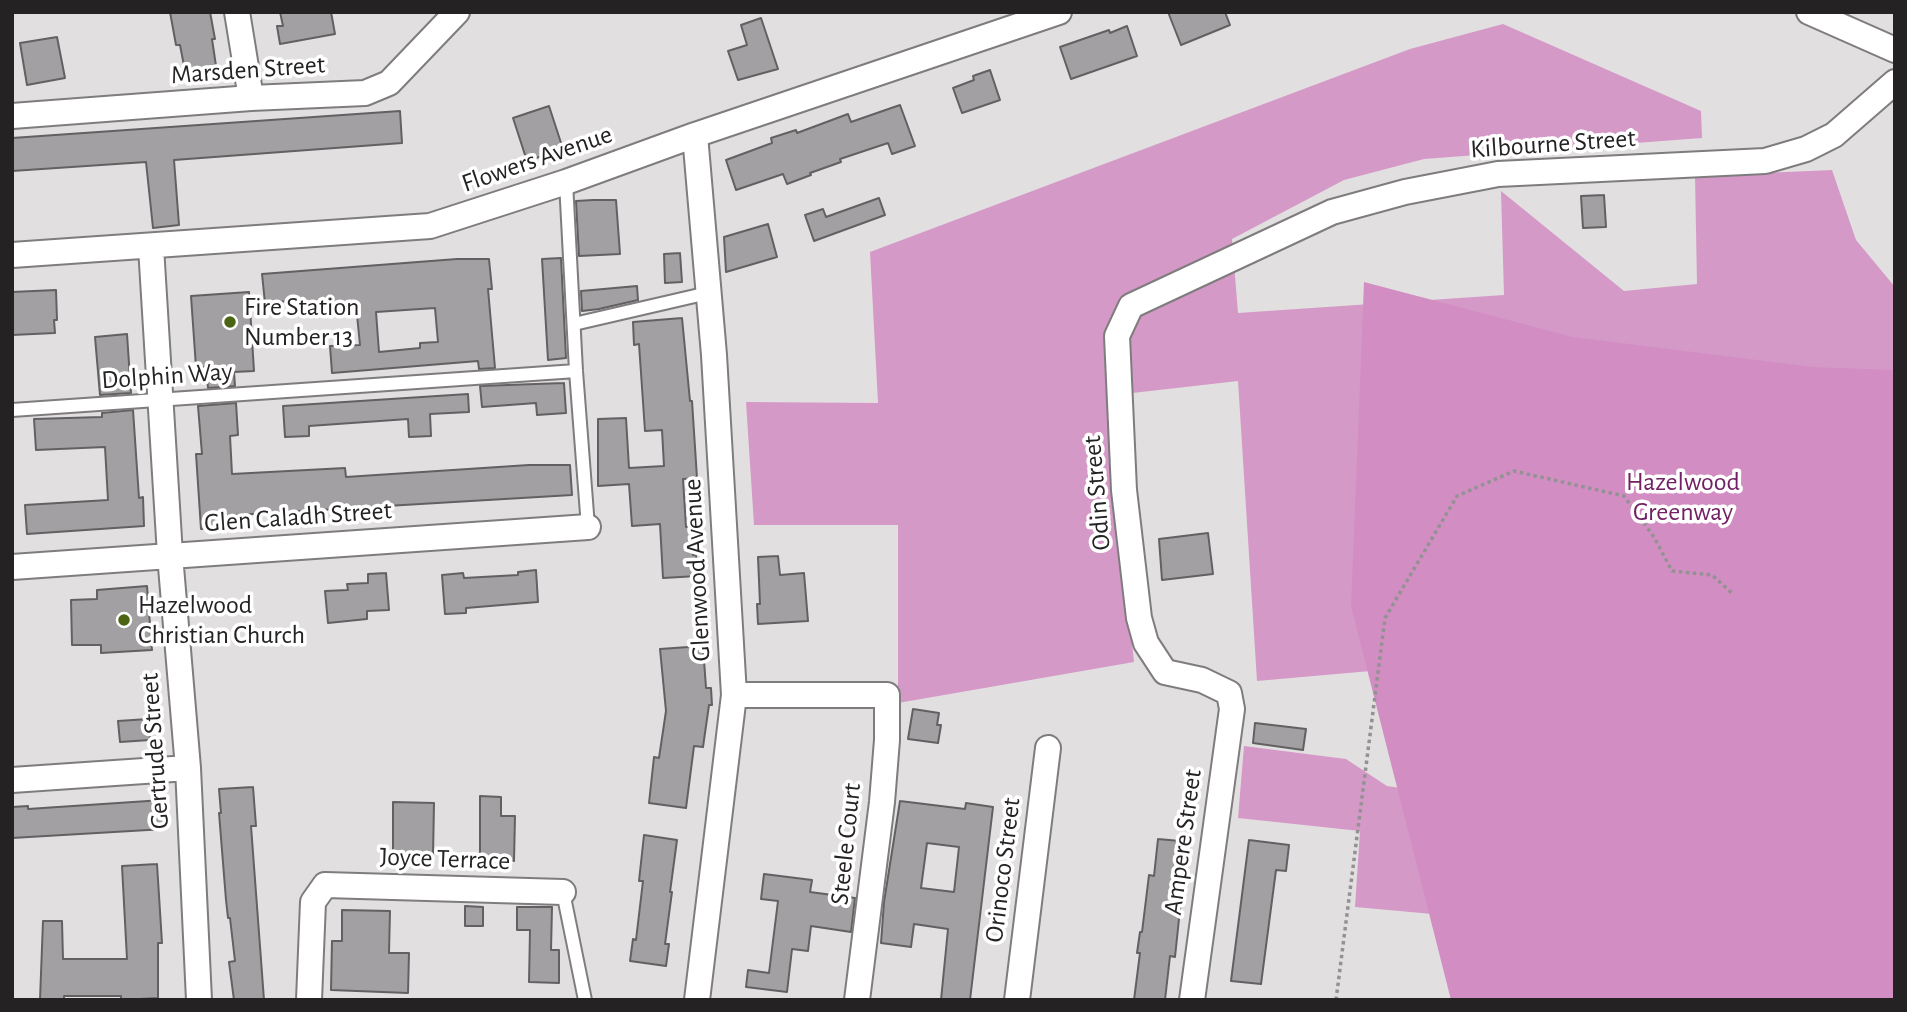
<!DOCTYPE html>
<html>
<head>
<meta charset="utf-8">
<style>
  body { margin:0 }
  #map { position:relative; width:1907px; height:1012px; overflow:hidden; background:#e2dfe1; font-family:"Alegreya Sans",sans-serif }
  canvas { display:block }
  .frame { position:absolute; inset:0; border:14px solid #242223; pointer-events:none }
</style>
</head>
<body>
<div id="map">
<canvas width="1907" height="1012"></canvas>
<div class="frame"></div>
</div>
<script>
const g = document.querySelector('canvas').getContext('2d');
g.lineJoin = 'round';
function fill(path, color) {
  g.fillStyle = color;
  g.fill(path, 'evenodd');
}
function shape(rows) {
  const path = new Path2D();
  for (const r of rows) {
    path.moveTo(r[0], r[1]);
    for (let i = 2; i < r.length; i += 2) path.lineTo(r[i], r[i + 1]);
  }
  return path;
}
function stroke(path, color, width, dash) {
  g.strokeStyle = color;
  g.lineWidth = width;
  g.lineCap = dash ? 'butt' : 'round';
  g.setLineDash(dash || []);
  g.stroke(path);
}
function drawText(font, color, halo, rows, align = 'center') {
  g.font = font + ' "Alegreya Sans",sans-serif';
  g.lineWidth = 7;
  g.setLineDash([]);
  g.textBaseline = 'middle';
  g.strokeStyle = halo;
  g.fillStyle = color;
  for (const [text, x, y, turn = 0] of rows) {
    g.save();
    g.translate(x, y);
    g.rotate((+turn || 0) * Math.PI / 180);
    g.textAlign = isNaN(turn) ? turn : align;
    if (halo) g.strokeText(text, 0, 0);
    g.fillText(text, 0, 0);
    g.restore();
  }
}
const green = shape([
  [1503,24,1701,111,1702,138,1424,159,1344,180,1232,239,1238,313,1504,295,1501,191,1624,291,1697,284,1695,176,1832,170,1856,240,1895,287,1895,1000,1565,926,1355,907,1360,831,1238,818,1244,746,1346,759,1387,786,1550,810,1541,656,1257,681,1238,381,1106,396,1134,662,898,703,898,525,754,525,746,402,878,403,870,252,1410,49]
]);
const forest = shape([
  [1364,282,1573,337,1813,367,1895,370,1895,1000,1451,1000,1351,606]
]);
const building = shape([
  [170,12,210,12,215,39,212,39,216,66,185,71,180,45,176,45,170,12],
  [280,12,331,12,335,34,280,44,277,26,283,26,280,12],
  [1168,12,1225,12,1230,25,1181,45,1168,12],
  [761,18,778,69,738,80,728,51,747,45,741,25,761,18],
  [1127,26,1137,56,1071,79,1060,47,1109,30,1110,33,1127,26],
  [57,37,65,78,27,85,20,43,57,37],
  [990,70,1000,100,962,113,953,88,974,80,973,76,990,70],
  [900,105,915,146,892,154,888,143,840,159,841,162,810,173,811,175,787,184,783,174,736,190,726,160,772,143,771,138,796,130,797,133,848,114,851,122,900,105],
  [549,106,563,149,527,161,513,118,549,106],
  [400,111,402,143,174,160,179,225,153,228,146,162,12,171,12,138,400,111],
  [1604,195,1606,227,1583,228,1581,196,1604,195],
  [879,198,885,215,814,241,805,215,823,209,826,217,879,198],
  [593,200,616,200,620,254,579,256,576,201,593,200],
  [768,224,777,257,726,272,724,237,768,224],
  [680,253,682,282,665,283,664,254,680,253],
  [561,258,566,358,548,360,542,259,561,258],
  [457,259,489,259,492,289,488,289,495,368,479,369,478,361,332,373,330,346,360,345,356,305,303,308,302,300,265,303,262,274,457,259],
  [435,308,438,342,420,343,420,348,379,352,376,312,435,308],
  [637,286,638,300,599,309,582,311,581,291,637,286],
  [56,290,57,320,54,320,55,333,12,335,12,292,56,290],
  [249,292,254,371,234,372,235,386,208,388,206,367,196,367,191,296,249,292],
  [682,318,690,401,692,401,697,478,683,479,686,527,691,527,693,555,696,555,698,576,663,578,660,524,632,526,629,484,598,486,598,419,626,418,629,468,664,466,662,430,645,431,639,344,634,345,633,322,682,318],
  [127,334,131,393,100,395,95,337,127,334],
  [564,383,566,413,537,415,536,403,482,407,480,386,564,383],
  [468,394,469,412,430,414,431,436,409,437,408,419,309,426,309,436,285,437,283,406,468,394],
  [236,403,238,435,230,436,232,474,345,468,346,477,529,465,570,465,572,495,235,515,236,526,201,529,196,454,202,454,198,406,236,403],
  [133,410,139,498,143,497,144,526,27,534,25,505,108,500,105,447,36,450,34,419,102,417,102,413,133,410],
  [1208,533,1213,574,1162,580,1159,539,1208,533],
  [778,556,780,575,804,573,808,621,758,624,757,604,760,604,758,557,778,556],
  [536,570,538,602,466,608,466,613,445,614,442,575,463,573,464,578,518,575,518,572,536,570],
  [386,573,389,610,367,611,367,619,328,623,325,591,348,590,347,584,368,583,368,574,386,573],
  [147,586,152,650,101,653,101,645,72,645,71,600,97,599,97,590,147,586],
  [703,646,706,688,711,688,712,705,709,705,703,747,694,746,686,808,649,803,654,757,659,758,666,711,660,649,703,646],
  [913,709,939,713,937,725,941,725,938,743,908,739,913,709],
  [148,719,150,740,120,742,118,721,148,719],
  [1255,723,1306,729,1303,750,1253,743,1255,723],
  [253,787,256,826,251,826,264,1000,234,1000,229,962,235,961,230,918,228,918,226,900,219,813,221,813,219,789,253,787],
  [480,796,501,797,501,816,515,816,514,861,480,860,480,796],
  [163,800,165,829,12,838,12,807,28,806,28,809,163,800],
  [900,801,965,809,966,803,993,807,970,1000,941,1000,948,929,914,924,911,947,881,943,884,902,900,801],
  [927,843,959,847,954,892,921,888,927,843],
  [393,802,434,803,433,856,393,856,393,802],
  [644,835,677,840,670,892,672,892,665,944,669,944,666,966,630,961,633,939,636,940,643,881,639,881,644,835],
  [1158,839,1191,842,1187,871,1184,871,1175,957,1170,956,1165,1000,1134,1000,1140,953,1137,953,1140,932,1142,932,1149,875,1154,876,1158,839],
  [1249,840,1289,845,1286,871,1276,870,1261,984,1231,981,1249,840],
  [157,864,162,943,158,943,158,998,121,1000,121,996,64,996,64,1000,40,1000,43,921,62,921,63,959,127,959,122,866,157,864],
  [764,874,812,880,810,892,855,898,851,932,811,926,808,951,792,949,787,992,746,987,748,970,769,973,778,901,761,899,764,874],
  [465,906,483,907,483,926,465,926,465,906],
  [517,907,552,907,551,950,559,950,559,983,529,982,530,930,517,930,517,907],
  [342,910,390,911,389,953,409,953,408,993,331,990,332,941,342,941,342,910]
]);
const path = shape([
  [1336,1000,1385,618,1457,496,1514,471,1624,496,1654,537,1672,571,1712,575,1734,595]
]);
const service = shape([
  [566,182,576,371,588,527],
  [574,324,708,293],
  [12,410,576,371],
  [563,892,585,1000]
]);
const minor = shape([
  [237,12,251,98],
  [1809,12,1895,50],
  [12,116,251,98,365,93,389,83,457,12],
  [695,135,714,355,734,695,697,1000],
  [151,247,170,555,188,768,199,1000],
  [12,255,430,226,566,182,695,135,1059,12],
  [12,567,588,527],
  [734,695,887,695,887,740,882,802,857,1000],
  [12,780,188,768],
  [309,1000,313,902,325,885,563,892],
  [1017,1000,1048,748],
  [1192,1000,1232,709,1229,693,1202,680,1165,672,1146,643,1139,618,1124,490,1117,336,1131,306,1332,212,1405,192,1498,174,1765,161,1806,149,1834,135,1895,82]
]);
const markers = [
  [230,322,7,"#4c6514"],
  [124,620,7,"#4c6514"]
];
const streetNames = [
  ["Marsden Street",248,70,-4],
  ["Kilbourne Street",1553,144,-4],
  ["Flowers Avenue",537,159,-19],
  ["Dolphin Way",167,376,-4],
  ["Odin Street",1097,493,-95],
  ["Glen Caladh Street",298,517,-4],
  ["Glenwood Avenue",697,570,-93],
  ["Gertrude Street",155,751,-94],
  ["Ampere Street",1183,842,-82],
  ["Steele Court",846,844,-84],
  ["Joyce Terrace",445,859,2],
  ["Orinoco Street",1003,870,-83]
];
const poiNames = [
  ["Fire Station",244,307],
  ["Number 13",244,337],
  ["Hazelwood",138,605],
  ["Christian Church",138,635]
];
const parkNames = [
  ["Hazelwood",1683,482],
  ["Greenway",1683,512]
];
fill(green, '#d599c7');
fill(forest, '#d28ec2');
fill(building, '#a3a0a3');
stroke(building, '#636062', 2);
stroke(service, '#7f7c7e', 16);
stroke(minor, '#7f7c7e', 28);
stroke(path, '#949193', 3.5, [3.5, 3.5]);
stroke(service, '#fff', 12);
stroke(minor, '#fff', 24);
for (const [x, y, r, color] of markers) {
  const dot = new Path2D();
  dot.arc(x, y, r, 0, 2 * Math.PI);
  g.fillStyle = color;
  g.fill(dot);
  stroke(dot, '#fff', 2.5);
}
drawText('26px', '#242223', '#fff', streetNames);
drawText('26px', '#242223', '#fff', poiNames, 'left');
drawText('26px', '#712163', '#fff', parkNames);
</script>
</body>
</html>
